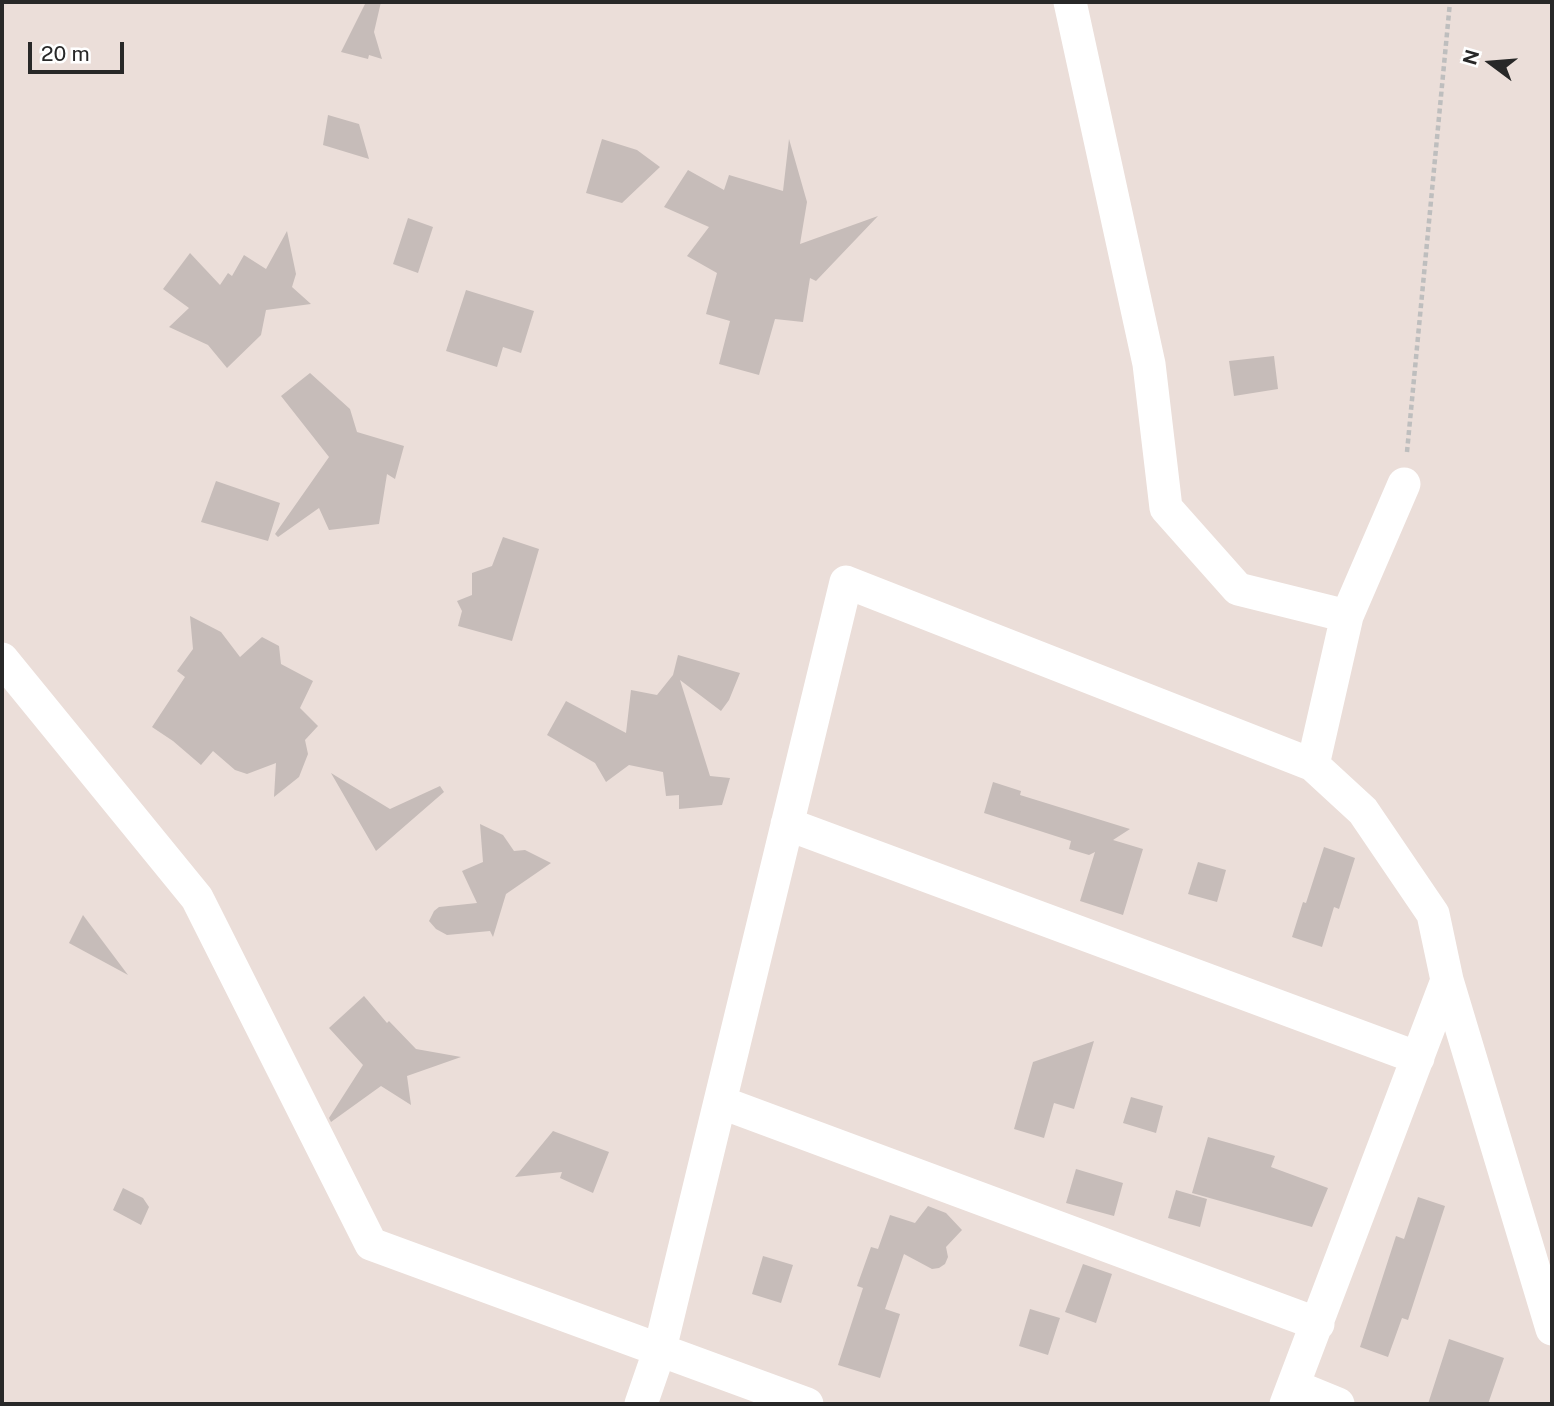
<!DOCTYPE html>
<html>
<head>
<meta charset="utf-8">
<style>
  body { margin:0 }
  #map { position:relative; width:1554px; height:1406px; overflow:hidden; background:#ebded9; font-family:"Public Sans",sans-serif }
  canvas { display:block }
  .frame { position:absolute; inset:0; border:4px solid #282828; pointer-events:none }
  .north { position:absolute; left:1456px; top:28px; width:70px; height:70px; -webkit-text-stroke:5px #fff; paint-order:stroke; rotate:286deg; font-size:19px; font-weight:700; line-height:28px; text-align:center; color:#282828 }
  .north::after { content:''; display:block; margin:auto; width:24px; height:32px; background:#282828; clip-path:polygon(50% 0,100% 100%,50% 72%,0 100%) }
  .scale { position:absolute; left:28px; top:42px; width:96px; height:32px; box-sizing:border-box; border:4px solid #282828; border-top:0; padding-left:9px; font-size:21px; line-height:24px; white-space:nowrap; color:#282828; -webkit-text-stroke:5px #fff; paint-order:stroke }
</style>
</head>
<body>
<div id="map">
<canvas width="1554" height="1406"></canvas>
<div class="frame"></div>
<div class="north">N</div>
<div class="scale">20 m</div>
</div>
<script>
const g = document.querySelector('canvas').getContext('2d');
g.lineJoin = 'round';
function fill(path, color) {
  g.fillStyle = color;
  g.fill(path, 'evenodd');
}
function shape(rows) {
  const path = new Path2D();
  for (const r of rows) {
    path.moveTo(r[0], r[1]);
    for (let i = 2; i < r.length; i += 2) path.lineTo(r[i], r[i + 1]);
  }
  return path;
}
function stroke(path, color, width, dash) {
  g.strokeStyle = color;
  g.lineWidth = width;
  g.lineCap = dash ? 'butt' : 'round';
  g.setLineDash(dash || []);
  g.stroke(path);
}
const building = shape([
  [366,2,381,2,374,32,382,59,369,55,368,59,341,52],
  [328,115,359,124,369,159,323,145],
  [602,139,637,150,660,167,622,203,586,193],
  [789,139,807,202,800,244,878,216,816,281,810,278,803,322,775,319,759,375,719,364,730,321,706,314,717,273,687,256,709,227,664,207,688,170,724,190,729,175,783,191],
  [408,218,433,227,418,273,393,264],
  [287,231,296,274,292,287,311,304,266,310,261,335,227,368,208,345,169,327,189,308,163,289,190,253,220,285,228,273,232,276,244,255,266,269],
  [466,290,534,311,521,353,503,347,497,367,446,351],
  [1274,356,1278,389,1234,396,1229,361],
  [310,373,350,409,357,432,404,446,395,479,387,474,379,524,329,530,319,508,278,537,275,534,329,457,281,396],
  [216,481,280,503,268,541,201,522],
  [503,537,539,549,512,641,458,626,462,611,457,601,472,595,472,573,492,566],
  [190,616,221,632,240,657,262,637,279,646,281,664,313,681,300,708,318,726,305,740,308,754,299,777,274,797,276,763,247,774,235,770,213,751,201,765,173,741,152,727,185,677,177,671,193,649],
  [678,655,740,673,729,700,721,711,680,680,710,776,730,778,722,805,679,809,679,795,666,796,663,772,629,765,606,782,595,763,547,735,566,701,626,733,631,690,657,695,673,675],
  [331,773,390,809,440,786,444,792,376,851],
  [993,782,1021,791,1020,795,1130,829,1113,840,1143,849,1123,915,1080,901,1095,852,1089,855,1069,849,1071,841,984,813],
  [480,824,503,835,514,851,525,850,551,863,506,894,493,937,490,931,447,935,436,929,429,921,434,911,439,907,477,903,462,871,483,862],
  [1324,847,1355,858,1339,909,1334,907,1322,947,1292,937,1303,902,1306,903],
  [1198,862,1226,870,1217,902,1188,894],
  [83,915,128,975,69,943],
  [364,996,387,1023,389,1021,416,1049,461,1057,407,1076,411,1105,381,1086,331,1122,329,1118,363,1065,329,1028],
  [1094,1041,1074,1109,1054,1103,1044,1138,1014,1129,1033,1062],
  [1131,1097,1163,1106,1156,1133,1123,1123],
  [553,1131,609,1152,593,1193,560,1178,562,1172,515,1177],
  [1208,1137,1275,1156,1271,1167,1328,1188,1312,1227,1192,1193],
  [1076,1169,1123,1183,1114,1216,1066,1203],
  [123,1188,143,1198,149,1207,141,1225,113,1210],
  [1176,1190,1207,1199,1200,1227,1168,1218],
  [1418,1197,1445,1206,1408,1320,1402,1318,1388,1357,1360,1347,1396,1236,1404,1239],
  [928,1206,946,1213,962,1230,946,1247,948,1257,945,1264,939,1268,932,1269,904,1254,885,1309,900,1314,880,1378,838,1365,863,1288,857,1286,871,1247,878,1249,890,1215,915,1223],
  [763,1256,793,1265,781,1303,752,1294],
  [1083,1264,1112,1274,1096,1323,1065,1312],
  [1030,1309,1060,1318,1048,1355,1019,1346],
  [1449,1339,1504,1358,1488,1404,1428,1404]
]);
const path = shape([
  [1407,452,1450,2]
]);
const minor = shape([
  [1070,2,1149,364,1166,508,1238,589,1347,616,1313,765,1363,811,1433,914,1447,980,1552,1329],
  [1347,616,1404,484],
  [2,659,197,898,371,1244,807,1404],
  [787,824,1418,1058],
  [720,1102,1318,1324],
  [1294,1386,1338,1404],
  [641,1404,660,1349,846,582,1313,765],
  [1286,1404,1447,980]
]);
fill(building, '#c6bcb9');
stroke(path, '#bebebe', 4.5, [5, 3.5]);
stroke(minor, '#fff', 33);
</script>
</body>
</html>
